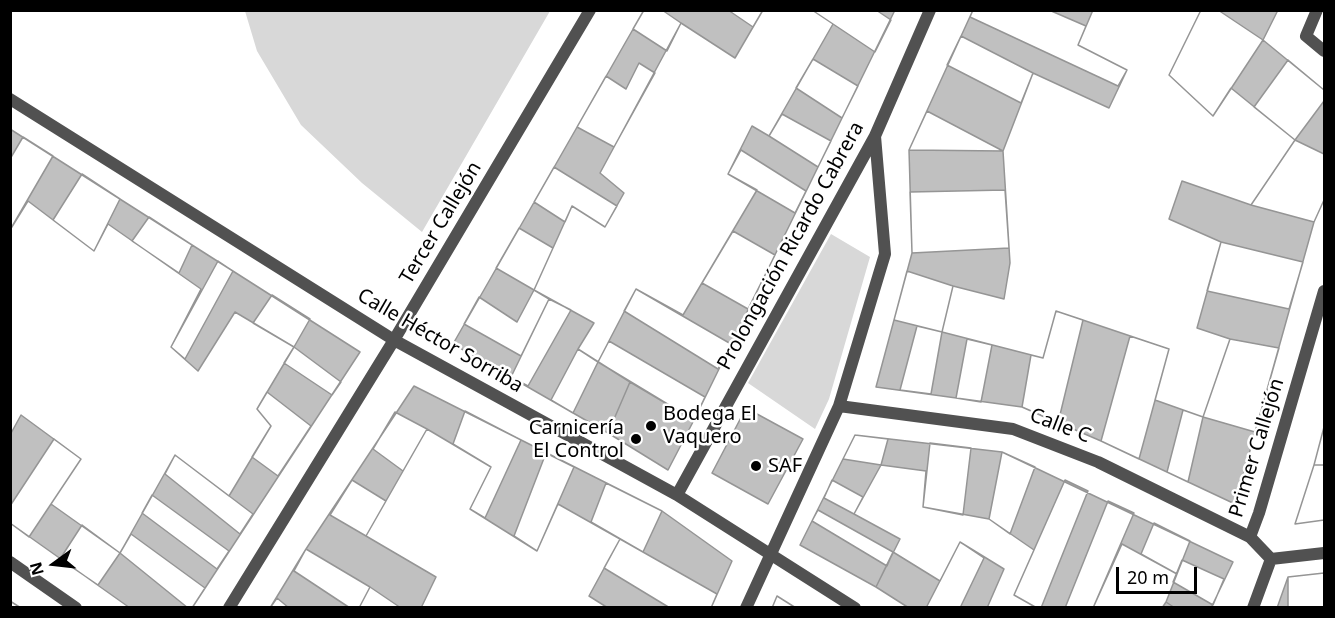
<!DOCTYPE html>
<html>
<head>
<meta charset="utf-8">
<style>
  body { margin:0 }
  #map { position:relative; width:1335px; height:618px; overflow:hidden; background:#fff; font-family:"Noto Sans",sans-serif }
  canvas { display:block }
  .frame { position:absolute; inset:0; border:12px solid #000; pointer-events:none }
  .north { position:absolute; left:24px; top:534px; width:60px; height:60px; -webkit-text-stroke:4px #fff; paint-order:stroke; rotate:255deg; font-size:16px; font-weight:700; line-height:24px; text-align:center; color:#000 }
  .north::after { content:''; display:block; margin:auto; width:21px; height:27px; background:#000; clip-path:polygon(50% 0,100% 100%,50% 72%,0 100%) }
  .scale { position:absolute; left:1116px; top:567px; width:81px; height:27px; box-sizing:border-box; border:3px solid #000; border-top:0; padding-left:8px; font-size:18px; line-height:21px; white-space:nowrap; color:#000; -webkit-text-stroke:4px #fff; paint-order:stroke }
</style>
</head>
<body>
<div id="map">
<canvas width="1335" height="618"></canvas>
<div class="frame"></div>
<div class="north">N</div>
<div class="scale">20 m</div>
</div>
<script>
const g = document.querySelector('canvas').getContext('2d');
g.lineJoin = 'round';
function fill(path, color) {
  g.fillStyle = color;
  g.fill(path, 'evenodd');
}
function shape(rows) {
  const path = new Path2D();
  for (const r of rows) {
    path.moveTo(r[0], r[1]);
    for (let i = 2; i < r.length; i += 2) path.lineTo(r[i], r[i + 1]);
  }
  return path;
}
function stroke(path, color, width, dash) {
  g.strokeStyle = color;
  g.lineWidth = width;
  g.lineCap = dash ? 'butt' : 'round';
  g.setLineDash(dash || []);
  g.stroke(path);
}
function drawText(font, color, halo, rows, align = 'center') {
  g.font = font + ' "Noto Sans",sans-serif';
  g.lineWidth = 5;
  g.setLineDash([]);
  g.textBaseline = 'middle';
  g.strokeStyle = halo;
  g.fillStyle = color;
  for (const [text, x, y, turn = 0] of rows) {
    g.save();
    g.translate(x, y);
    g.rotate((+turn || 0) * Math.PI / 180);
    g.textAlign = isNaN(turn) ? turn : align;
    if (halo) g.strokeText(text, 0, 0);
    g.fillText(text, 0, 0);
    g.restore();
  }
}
const green = shape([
  [245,11,245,10,550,11,422,232,362,183,301,125,257,51],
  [831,234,870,257,829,399,815,429,748,383]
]);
const building = shape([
  [644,10,763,10,735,58,681,23,600,173,624,193,605,227,572,206,534,290,594,323,578,349,630,382,608,433,453,344,644,10],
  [644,10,662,10,681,23,667,51,633,29,644,10],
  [728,10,763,10,753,27,728,10],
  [812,10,895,10,694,420,598,362,636,289,683,315,757,190,728,174,752,126,769,136,833,24,812,10],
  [812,10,876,10,891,20,875,52,812,10],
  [973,10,1049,10,1086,26,1078,45,1127,70,1118,86,970,17,973,10],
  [973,10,1093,10,1078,45,1127,70,1109,108,1033,73,1003,151,1010,263,1004,299,953,286,942,332,1043,358,1056,311,1169,349,1155,400,1203,417,1230,339,1197,328,1221,242,1169,219,1182,181,1251,205,1295,140,1231,88,1213,116,1169,75,1201,10,1278,10,1263,40,1324,90,1324,200,1314,222,1235,504,1101,441,1022,407,876,387,912,253,909,150,973,10],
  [1201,10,1218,10,1263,40,1213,116,1169,75,1201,10],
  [961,36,1033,73,1021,103,947,65,961,36],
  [813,59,858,86,842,118,796,88,813,59],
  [1288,60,1324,90,1324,101,1295,140,1254,107,1288,60],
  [639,63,655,73,614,147,577,127,606,76,626,89,639,63],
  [927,111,1003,151,909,150,927,111],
  [782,114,831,141,818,167,769,136,782,114],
  [10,129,360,352,192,608,130,608,10,523,10,435,21,415,81,459,51,504,120,553,175,455,229,496,271,426,257,409,294,347,235,312,198,371,171,347,201,289,108,224,94,251,28,201,10,230,10,129],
  [23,137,53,156,10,230,10,159,23,137],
  [1295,140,1324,154,1324,200,1314,222,1251,205,1295,140],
  [741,150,806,191,795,213,728,174,741,150],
  [554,167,617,206,605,227,572,206,565,222,534,202,554,167],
  [82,174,120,199,94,251,53,220,82,174],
  [1005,190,1009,248,912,253,910,192,1005,190],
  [149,217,192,245,179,273,132,241,149,217],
  [519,228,553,248,534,290,496,268,519,228],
  [733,231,775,255,748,309,702,283,733,231],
  [1221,242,1303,262,1289,309,1207,291,1221,242],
  [218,261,233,271,185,359,171,347,218,261],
  [907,271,953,286,942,332,894,320,907,271],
  [636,289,731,344,718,369,624,311,636,289],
  [534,290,549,299,521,356,464,324,479,297,517,322,534,290],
  [272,295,310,319,294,347,253,323,272,295],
  [549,299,571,310,528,386,511,377,549,299],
  [1056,311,1083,320,1058,423,1022,407,1031,355,1043,358,1056,311],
  [917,326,942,332,931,394,900,390,917,326],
  [1130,336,1169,349,1139,459,1101,441,1130,336],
  [967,339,992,345,981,402,956,398,967,339],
  [1230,339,1279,348,1255,432,1203,417,1230,339],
  [609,341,705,397,694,420,598,362,609,341],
  [294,347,341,382,332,395,284,363,294,347],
  [578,349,598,362,573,413,551,400,578,349],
  [630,382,694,420,668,470,608,433,630,382],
  [414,386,662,511,732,561,711,608,608,608,589,596,620,539,558,504,537,551,470,509,491,467,427,429,366,536,436,577,421,608,401,608,370,587,359,608,270,608,306,549,414,386],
  [267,392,311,426,278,476,252,457,271,426,257,409,267,392],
  [746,408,803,439,768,504,712,473,746,408],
  [1183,410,1203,417,1188,482,1167,472,1183,410],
  [465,411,521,440,485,518,470,509,491,467,453,444,465,411],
  [395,412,427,429,403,471,373,449,395,412],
  [1324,427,1324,465,1314,465,1324,427],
  [1324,427,1324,520,1295,524,1314,465,1324,427],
  [855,435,888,439,881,465,843,459,855,435],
  [855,435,1002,452,1233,562,1211,608,1175,608,1166,602,1177,574,1122,544,1093,608,1037,608,1014,595,1034,550,989,519,923,507,926,471,881,465,854,514,900,539,876,587,800,545,855,435],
  [54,439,81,459,29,537,10,523,10,506,54,439],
  [930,443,971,448,963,515,923,507,930,443],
  [1002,452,1035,467,1010,534,989,519,1002,452],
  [546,453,574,467,537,551,514,536,546,453],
  [175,455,253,514,240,534,165,474,175,455],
  [1314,465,1324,465,1324,520,1295,524,1314,465],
  [352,480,386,501,366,536,330,515,352,480],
  [832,480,863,497,854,514,824,498,832,480],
  [1065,480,1088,491,1041,608,1037,608,1014,595,1065,480],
  [606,483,662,511,643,552,591,522,606,483],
  [152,495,229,551,217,569,142,513,152,495],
  [1108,501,1134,513,1093,608,1065,608,1108,501],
  [818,510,893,552,887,566,812,521,818,510],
  [1154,523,1190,541,1177,574,1141,554,1154,523],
  [82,525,120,553,98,585,60,559,82,525],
  [131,534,205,588,192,608,188,608,120,553,131,534],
  [620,539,717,594,711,608,670,608,604,568,620,539],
  [960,542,984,558,960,608,926,608,960,542],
  [960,542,1004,569,987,608,909,608,876,587,893,552,940,581,960,542],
  [306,549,370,587,359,608,350,608,294,571,306,549],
  [1182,560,1224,579,1213,605,1173,582,1182,560],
  [1324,573,1324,608,1277,608,1288,577,1324,573],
  [1324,573,1324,608,1288,608,1288,577,1324,573],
  [777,596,796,608,772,608,777,596],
  [777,596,796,608,772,608,777,596],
  [277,598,289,608,270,608,277,598],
  [10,601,21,608,10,608,10,601],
  [10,601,21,608,10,608,10,601],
  [1166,602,1175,608,1162,608,1166,602]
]);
const minor = shape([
  [1317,10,1306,36,1324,51],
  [10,99,394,340,677,495,855,608],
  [839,406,1013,429,1098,462,1250,537],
  [677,495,875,136,930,10],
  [1271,559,1324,553],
  [10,562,76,608],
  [229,608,394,340,590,10],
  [746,608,839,406,885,254,875,136],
  [1253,608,1271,559,1250,537,1259,513,1324,291]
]);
const markers = [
  [651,426,6,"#000"],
  [636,439,6,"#000"],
  [756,466,6,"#000"]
];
const streetNames = [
  ["Tercer Callejón",441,223,-59],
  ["Prolongación Ricardo Cabrera",791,246,-61],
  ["Calle Héctor Sorriba",440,341,30],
  ["Calle C",1060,426,21],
  ["Primer Callejón",1257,448,-73]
];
const poiNames = [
  ["Bodega El",663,414],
  ["Vaquero",663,437],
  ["Carnicería",624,428,"right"],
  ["El Control",624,451,"right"],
  ["SAF",768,466]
];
fill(green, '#d8d8d8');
fill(building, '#c0c0c0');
stroke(building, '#959595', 1.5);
stroke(minor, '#515151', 12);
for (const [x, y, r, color] of markers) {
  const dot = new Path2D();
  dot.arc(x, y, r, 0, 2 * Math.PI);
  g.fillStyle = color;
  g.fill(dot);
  stroke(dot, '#fff', 2);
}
drawText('20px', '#000', '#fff', streetNames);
drawText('20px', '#000', '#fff', poiNames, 'left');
</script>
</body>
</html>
